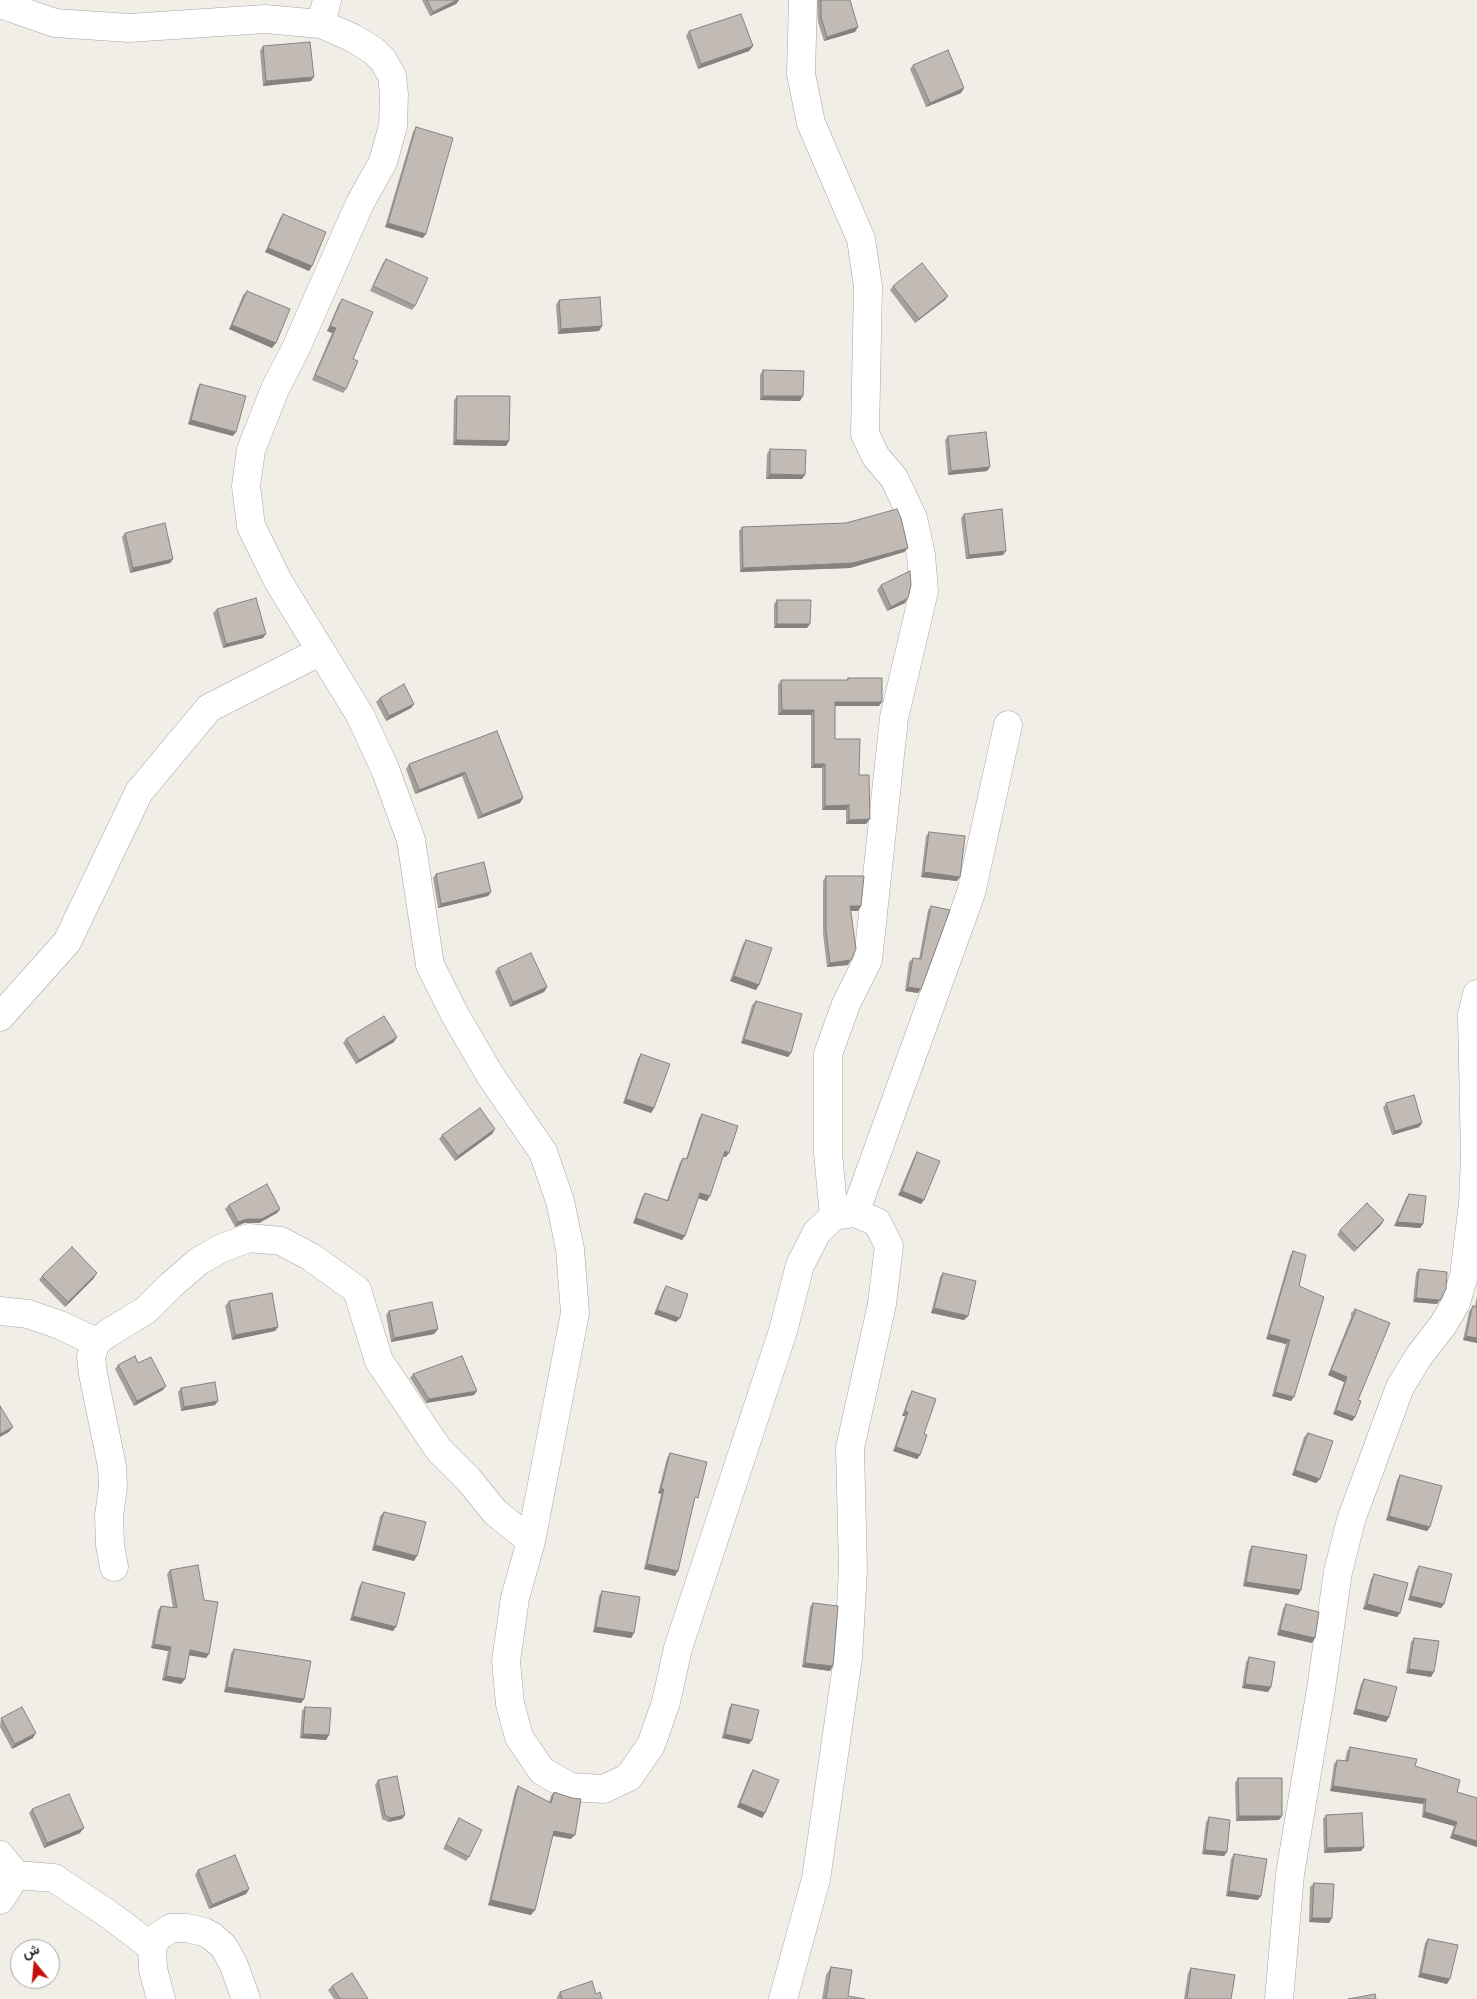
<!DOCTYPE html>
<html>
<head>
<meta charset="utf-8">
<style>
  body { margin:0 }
  #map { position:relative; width:1477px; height:1999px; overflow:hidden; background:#f1eee8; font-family:"PT Sans",Vazirmatn,sans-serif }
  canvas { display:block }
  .north { position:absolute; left:10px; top:1939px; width:50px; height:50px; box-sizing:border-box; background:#fff; border:1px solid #a6a6a6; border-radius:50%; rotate:343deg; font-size:14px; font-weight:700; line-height:20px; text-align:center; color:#212121 }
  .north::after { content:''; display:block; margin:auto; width:18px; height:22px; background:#c5120c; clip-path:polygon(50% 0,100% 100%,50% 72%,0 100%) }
</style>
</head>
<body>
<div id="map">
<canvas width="1477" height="1999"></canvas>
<div class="north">ش</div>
</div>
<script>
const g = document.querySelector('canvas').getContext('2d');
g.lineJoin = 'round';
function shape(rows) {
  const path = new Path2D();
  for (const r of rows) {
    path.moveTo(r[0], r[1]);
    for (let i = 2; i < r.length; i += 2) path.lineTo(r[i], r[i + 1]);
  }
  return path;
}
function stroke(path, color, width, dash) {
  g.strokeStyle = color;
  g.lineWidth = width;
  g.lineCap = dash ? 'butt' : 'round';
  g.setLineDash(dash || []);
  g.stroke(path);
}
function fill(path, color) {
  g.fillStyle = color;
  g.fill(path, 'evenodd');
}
const minor = shape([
  [803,0,801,74,811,123,861,239,868,286,865,434,876,457,894,478,913,518,921,555,924,591,894,718,868,960,846,1004,828,1054,828,1153,834,1216],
  [0,4,55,23,129,28,265,19,321,24,353,38,374,51,383,60,392,76,394,94,393,126,383,162,360,203,296,348,275,389,251,450,246,486,251,526,278,581,360,715,385,769,411,840,430,965,455,1015,490,1075,543,1152,560,1201,570,1249,575,1313,531,1541,515,1598,506,1661,510,1704,519,1737,542,1771,570,1787,604,1789,629,1777,651,1745,666,1702,678,1648,783,1331,800,1265,817,1232,834,1216,855,1213,877,1222,889,1246,882,1304,850,1448,853,1570,848,1658,816,1879,783,1999],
  [321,24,327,0],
  [0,1017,67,942,139,792,209,708,321,651],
  [855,1213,971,893,1008,725],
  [0,1311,28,1314,60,1325,96,1342],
  [114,1567,110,1545,109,1516,113,1487,112,1466,93,1374,91,1357,96,1342,107,1334,146,1310,170,1286,199,1261,222,1248,249,1238,281,1241,311,1257,357,1290,379,1361,439,1450,469,1480,495,1512,531,1541],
  [0,1855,16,1875],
  [0,1900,16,1875,54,1878,107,1913,152,1947],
  [161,1999,153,1969,152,1947,159,1936,171,1928,187,1928,204,1932,213,1937,224,1947,233,1963,246,1999],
  [1279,1999,1290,1874,1321,1689,1338,1572,1351,1520,1400,1387,1419,1356,1443,1325,1456,1303,1464,1275,1473,1204,1475,1157,1472,1015,1477,994]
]);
const wall = shape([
  [422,0,459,0,456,4,430,16],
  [817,0,850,0,855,32,824,41,818,22],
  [689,31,753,46,749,51,698,69,686,36],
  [263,46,311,81,263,86,260,51],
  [913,65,964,88,961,93,926,107,910,69],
  [416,127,423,238,385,227,413,132],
  [283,214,312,266,309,271,265,252,280,218],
  [386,259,415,306,412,310,370,291,383,263],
  [893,286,945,300,915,323,890,290],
  [247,291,272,348,229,329,243,295],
  [342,299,353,359,346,389,343,393,312,380,332,333,327,331,339,303],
  [559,300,602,326,599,331,558,334,556,305],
  [763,370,800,401,760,400,760,375],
  [200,384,233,436,188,424,197,389],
  [457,396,509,441,506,446,453,445,454,400],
  [948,436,990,467,987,471,948,475,945,440],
  [770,449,802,479,766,479,767,454],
  [964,514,1006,551,1003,555,966,559,961,518],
  [742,527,908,548,904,552,850,568,740,572,739,531],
  [125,533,173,559,170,563,130,573,122,537],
  [881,585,905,603,887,611,877,590],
  [777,600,807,628,774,628,774,604],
  [217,609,263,638,223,648,213,613],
  [848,678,879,706,835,706,835,739,859,775,866,824,846,824,846,810,822,810,822,768,811,768,811,715,778,715,778,685,781,680,847,680],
  [380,698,414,704,411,708,386,721,376,702],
  [497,731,520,803,478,819,462,776,415,794,406,769,409,764],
  [929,832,957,881,921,877,926,836],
  [436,874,491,892,488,896,438,908,433,878],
  [826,876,861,906,858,911,851,911,848,965,827,967,823,934,823,881],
  [931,906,918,993,905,991,909,962,913,958,919,959,928,910],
  [746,940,756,990,730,981,743,944],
  [498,968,547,987,544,992,510,1007,495,972],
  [756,1001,791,1053,788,1057,741,1043,752,1005],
  [346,1039,394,1042,356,1064,343,1043],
  [641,1054,654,1108,651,1113,623,1103,638,1058],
  [1386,1103,1422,1123,1419,1127,1392,1135,1383,1108],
  [702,1114,726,1157,723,1156,707,1201,698,1198,682,1240,633,1223,642,1197,645,1193,667,1200,680,1162,683,1158,686,1159,699,1118],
  [495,1129,492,1134,455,1161,439,1139,442,1135],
  [917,1152,924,1200,921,1204,898,1195,914,1157],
  [1409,1194,1423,1224,1420,1228,1394,1226,1406,1198],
  [229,1205,280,1209,277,1213,259,1223,244,1223,235,1227,225,1209],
  [1381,1225,1354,1252,1337,1235,1340,1230],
  [1293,1251,1299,1286,1291,1401,1272,1396,1286,1344,1266,1339,1290,1256],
  [1419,1269,1437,1304,1413,1302,1416,1273],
  [943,1273,968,1316,964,1320,931,1313,940,1277],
  [42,1276,94,1278,65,1307,39,1280],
  [666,1286,676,1322,654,1314,663,1291],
  [1477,1296,1477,1343,1463,1340,1469,1312,1473,1306,1475,1306],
  [229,1301,278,1327,275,1331,232,1340,225,1306],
  [1355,1309,1358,1400,1355,1417,1352,1421,1333,1414,1344,1382,1328,1375,1351,1317,1351,1313],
  [389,1311,438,1329,434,1334,391,1342,386,1315],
  [138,1363,163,1390,134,1406,115,1369,118,1365],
  [413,1374,474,1395,426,1403,410,1378],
  [181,1388,218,1401,215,1405,181,1411,178,1392],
  [912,1391,920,1455,917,1459,893,1451,905,1416,902,1416,909,1396],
  [1308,1433,1320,1479,1316,1483,1292,1475,1304,1437],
  [670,1453,695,1502,694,1502,675,1576,644,1569,661,1494,658,1493,667,1458],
  [1400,1475,1430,1527,1427,1531,1386,1520,1397,1480],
  [384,1512,414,1561,372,1550,380,1516],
  [1252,1546,1301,1590,1298,1595,1243,1586,1249,1551],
  [1419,1566,1444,1604,1441,1608,1408,1600,1416,1570],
  [170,1570,209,1654,206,1658,189,1655,185,1679,181,1684,162,1680,168,1651,151,1648,158,1610,161,1606,173,1608,167,1574],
  [1374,1574,1400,1613,1397,1617,1363,1609,1371,1579],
  [362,1582,393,1631,350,1620,359,1587],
  [602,1591,634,1633,631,1638,593,1632,599,1596],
  [813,1603,830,1671,802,1667,810,1607],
  [1286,1604,1312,1643,1277,1635,1283,1609],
  [1414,1638,1431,1677,1406,1673,1411,1642],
  [234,1649,304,1699,301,1703,224,1692,231,1653],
  [1249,1657,1271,1687,1268,1692,1242,1688,1246,1662],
  [1364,1679,1389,1717,1386,1722,1353,1714,1361,1684],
  [732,1704,752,1740,749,1744,722,1738,729,1708],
  [305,1707,329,1735,326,1740,300,1738,302,1711],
  [1,1718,33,1738,12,1749,0,1727],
  [1350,1747,1415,1766,1457,1792,1477,1798,1477,1847,1450,1838,1454,1826,1422,1817,1423,1804,1330,1791,1334,1764,1337,1760,1345,1761,1347,1751],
  [753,1770,765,1813,762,1818,737,1807,750,1774],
  [1238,1778,1279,1820,1236,1821,1235,1783],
  [378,1780,405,1815,402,1819,388,1822,382,1819,375,1785],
  [518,1786,549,1802,551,1796,554,1792,571,1839,552,1836,531,1915,488,1905,515,1791],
  [32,1809,80,1833,44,1848,29,1813],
  [1326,1815,1364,1847,1361,1851,1324,1853,1323,1819],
  [1209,1817,1227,1852,1224,1856,1202,1854,1206,1822],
  [459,1818,469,1857,466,1861,443,1849,456,1823],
  [1234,1854,1258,1900,1226,1896,1231,1859],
  [198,1870,249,1889,246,1894,209,1909,195,1875],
  [1314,1883,1332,1918,1329,1923,1309,1922,1310,1887],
  [1428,1939,1447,1984,1418,1977,1425,1943],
  [831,1967,848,1996,865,1999,822,1999,826,1975],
  [1191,1968,1231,1999,1184,1999,1188,1973],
  [332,1986,368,1999,334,1999,328,1990],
  [560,1992,596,1994,602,1999,557,1999,557,1997]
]);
const shadedWall = shape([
  [457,0,459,0,456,4,430,16,433,12],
  [858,27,855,32,824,41,827,37],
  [753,46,749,51,698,69,701,64],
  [314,77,311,81,263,86,266,81],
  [964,88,961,93,926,107,930,103],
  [388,223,426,234,423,238,385,227],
  [268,248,312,266,309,271,265,252],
  [948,296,945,300,915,323,919,319],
  [232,325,276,343,272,348,229,329],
  [330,326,336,328,332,333,327,331],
  [602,326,599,331,558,334,561,329],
  [763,396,803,396,800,401,760,400],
  [191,420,236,432,233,436,188,424],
  [456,440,509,441,506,446,453,445],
  [990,467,987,471,948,475,951,471],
  [770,474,805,475,802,479,766,479],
  [908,548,904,552,850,568,740,572,743,568],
  [1006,551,1003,555,966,559,969,555],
  [173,559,170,563,130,573,133,568],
  [908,598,905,603,887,611,891,607],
  [777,624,810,624,807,628,774,628],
  [266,634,263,638,223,648,226,644],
  [835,702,882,702,879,706,832,706],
  [414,704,411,708,386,721,389,716],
  [782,710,814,710,811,715,778,715],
  [814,764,825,764,822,768,811,768],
  [465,772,462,776,415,794,419,790],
  [523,798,520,803,478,819,482,815],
  [849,805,846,810,822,810,825,806],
  [870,819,866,824,846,824,849,820],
  [924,872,960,877,957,881,921,877],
  [491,892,488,896,438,908,441,904],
  [850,906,861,906,858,911,847,911],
  [851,960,848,965,827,967,830,963],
  [734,976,759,985,756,990,730,981],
  [547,987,544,992,510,1007,513,1002],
  [908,987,921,989,918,993,905,991],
  [397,1037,394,1042,356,1064,359,1060],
  [744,1039,791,1053,788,1057,741,1043],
  [626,1099,654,1108,651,1113,623,1103],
  [1422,1123,1419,1127,1392,1135,1395,1131],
  [495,1129,492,1134,455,1161,458,1156],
  [725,1151,729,1153,726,1157,722,1156],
  [902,1191,924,1200,921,1204,898,1195],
  [700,1193,710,1196,707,1201,697,1198],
  [280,1209,277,1213,259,1223,244,1223,235,1227,238,1222],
  [636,1218,685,1236,682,1240,633,1223],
  [1384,1220,1381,1225,1354,1252,1357,1248],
  [1397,1222,1423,1224,1420,1228,1394,1226],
  [97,1273,94,1278,65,1307,68,1302],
  [1416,1298,1440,1300,1437,1304,1413,1302],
  [934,1308,968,1316,964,1320,931,1313],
  [657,1310,680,1318,676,1322,654,1314],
  [278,1327,275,1331,232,1340,235,1335],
  [438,1329,434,1334,391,1342,394,1338],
  [1269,1334,1290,1340,1286,1344,1266,1339],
  [1466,1336,1477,1338,1477,1343,1463,1340],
  [1331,1370,1347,1377,1344,1382,1328,1375],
  [166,1386,163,1390,134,1406,137,1401],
  [477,1391,474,1395,426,1403,429,1399],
  [1275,1392,1294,1397,1291,1401,1272,1396],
  [218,1401,215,1405,181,1411,184,1407],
  [1336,1410,1355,1417,1352,1421,1333,1414],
  [905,1411,908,1412,905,1416,902,1416],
  [13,1427,9,1432,0,1437,0,1434],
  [896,1447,920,1455,917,1459,893,1451],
  [1295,1470,1320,1479,1316,1483,1292,1475],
  [661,1489,664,1489,661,1494,658,1493],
  [1389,1516,1430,1527,1427,1531,1386,1520],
  [375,1545,417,1556,414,1561,372,1550],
  [647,1564,678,1571,675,1576,644,1569],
  [1246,1582,1301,1590,1298,1595,1243,1586],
  [1411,1596,1444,1604,1441,1608,1408,1600],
  [1367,1604,1400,1613,1397,1617,1363,1609],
  [353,1616,396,1627,393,1631,350,1620],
  [596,1627,634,1633,631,1638,593,1632],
  [1280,1630,1315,1638,1312,1643,1277,1635],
  [154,1644,171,1647,168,1651,151,1648],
  [190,1650,209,1654,206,1658,187,1655],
  [805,1663,833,1666,830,1671,802,1667],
  [1409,1669,1434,1672,1431,1677,1406,1673],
  [166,1676,185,1679,181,1684,162,1680],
  [1245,1684,1271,1687,1268,1692,1242,1688],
  [227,1687,304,1699,301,1703,224,1692],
  [1356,1709,1389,1717,1386,1722,1353,1714],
  [36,1733,33,1738,12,1749,15,1744],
  [303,1734,329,1735,326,1740,300,1738],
  [725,1734,752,1740,749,1744,722,1738],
  [1333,1786,1426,1799,1423,1804,1330,1791],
  [740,1803,765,1813,762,1818,737,1807],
  [1425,1812,1457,1822,1454,1826,1422,1817],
  [405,1815,402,1819,388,1822,391,1818],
  [1239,1816,1282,1816,1279,1820,1236,1821],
  [84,1828,80,1833,44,1848,47,1843],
  [554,1831,575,1835,571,1839,550,1835],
  [1453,1834,1477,1841,1477,1847,1450,1838],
  [1364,1847,1361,1851,1324,1853,1327,1848],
  [1205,1850,1227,1852,1224,1856,1202,1854],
  [249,1889,246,1894,209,1909,212,1905],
  [1229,1891,1261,1896,1258,1900,1226,1896],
  [491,1900,535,1910,531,1915,488,1905],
  [1312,1918,1332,1918,1329,1923,1309,1922],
  [1421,1973,1450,1979,1447,1984,1418,1977]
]);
const building = shape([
  [427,0,457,0,433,12,427,0],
  [821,0,850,0,858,27,827,37,821,17,821,0],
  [741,14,753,46,701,64,689,31,741,14],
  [310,42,314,77,266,81,263,46,310,42],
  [948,50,964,88,930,103,913,65,948,50],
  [416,127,453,138,426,234,388,223,416,127],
  [283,214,326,232,312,266,268,248,283,214],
  [386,259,428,278,415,306,373,286,386,259],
  [922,263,948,296,919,319,893,286,922,263],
  [247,291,290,309,276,343,232,325,247,291],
  [600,297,602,326,561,329,559,300,600,297],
  [342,299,373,312,353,359,358,361,346,389,315,375,336,328,330,326,342,299],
  [763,370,804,371,803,396,763,396,763,370],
  [200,384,246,396,236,432,191,420,200,384],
  [457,396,510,396,509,441,456,440,457,396],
  [986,432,990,467,951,471,948,436,986,432],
  [770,449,806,450,805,475,770,474,770,449],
  [897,509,901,518,908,548,853,563,743,568,742,527,846,523,897,509],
  [1002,509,1006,551,969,555,964,514,1002,509],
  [165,523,173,559,133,568,125,533,165,523],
  [910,571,911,585,908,598,891,607,881,585,910,571],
  [256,598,266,634,226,644,217,609,256,598],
  [777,600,811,600,810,624,777,624,777,600],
  [848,678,882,678,882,702,835,702,835,739,860,739,859,775,869,775,870,819,849,820,849,805,825,806,825,764,814,764,814,710,782,710,781,680,848,680,848,678],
  [404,684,414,704,389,716,380,698,404,684],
  [497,731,523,798,482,815,465,772,419,790,409,764,497,731],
  [929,832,965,836,960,877,924,872,929,832],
  [484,862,491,892,441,904,436,874,484,862],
  [826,876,864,876,861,906,850,906,856,949,851,960,830,963,826,930,826,876],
  [931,906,950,910,921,989,908,987,913,958,921,959,931,906],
  [746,940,772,948,759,985,734,976,746,940],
  [531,953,547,987,513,1002,498,968,531,953],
  [756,1001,802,1014,791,1053,744,1039,756,1001],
  [384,1016,397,1037,359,1060,346,1039,384,1016],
  [641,1054,670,1064,654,1108,626,1099,641,1054],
  [1414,1095,1422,1123,1395,1131,1386,1103,1414,1095],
  [480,1108,495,1129,458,1156,442,1135,480,1108],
  [702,1114,738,1126,729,1153,725,1151,710,1196,700,1193,685,1236,636,1218,645,1193,668,1201,683,1158,687,1159,702,1114],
  [917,1152,940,1161,924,1200,902,1191,917,1152],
  [267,1184,280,1209,262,1219,247,1219,238,1222,229,1205,267,1184],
  [1409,1194,1426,1196,1423,1224,1397,1222,1409,1194],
  [1367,1203,1384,1220,1357,1248,1340,1230,1367,1203],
  [72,1247,97,1273,68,1302,42,1276,72,1247],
  [1293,1251,1306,1255,1299,1286,1324,1297,1294,1397,1275,1392,1290,1340,1269,1334,1293,1251],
  [1419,1269,1447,1272,1446,1289,1440,1300,1416,1298,1419,1269],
  [943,1273,976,1281,968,1316,934,1308,943,1273],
  [666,1286,688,1294,680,1318,657,1310,666,1286],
  [272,1293,278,1327,235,1335,229,1301,272,1293],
  [432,1302,438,1329,394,1338,389,1311,432,1302],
  [1473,1306,1477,1307,1477,1338,1466,1336,1472,1308,1473,1306],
  [1355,1309,1390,1323,1358,1400,1361,1401,1355,1417,1336,1410,1347,1377,1331,1370,1355,1313,1355,1309],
  [135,1356,138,1363,151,1357,166,1386,137,1401,118,1365,135,1356],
  [462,1356,477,1391,429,1399,413,1374,462,1356],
  [215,1382,218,1401,184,1407,181,1388,215,1382],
  [912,1391,936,1399,924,1434,927,1435,920,1455,896,1447,908,1412,905,1411,912,1391],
  [0,1406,13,1427,0,1434,0,1406],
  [1308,1433,1333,1441,1320,1479,1295,1470,1308,1433],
  [670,1453,707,1462,698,1498,695,1497,678,1571,647,1564,664,1489,661,1489,670,1453],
  [1400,1475,1442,1486,1430,1527,1389,1516,1400,1475],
  [384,1512,426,1522,417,1556,375,1545,384,1512],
  [1252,1546,1307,1555,1301,1590,1246,1582,1252,1546],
  [198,1565,204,1600,218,1602,209,1654,190,1650,185,1679,166,1676,171,1647,154,1644,161,1606,177,1608,170,1570,198,1565],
  [1419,1566,1452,1574,1444,1604,1411,1596,1419,1566],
  [1374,1574,1408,1583,1400,1613,1367,1604,1374,1574],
  [362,1582,405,1593,396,1627,353,1616,362,1582],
  [602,1591,640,1597,634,1633,596,1627,602,1591],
  [813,1603,838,1606,833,1666,805,1663,813,1603],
  [1286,1604,1319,1612,1315,1638,1280,1630,1286,1604],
  [1414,1638,1439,1641,1434,1672,1409,1669,1414,1638],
  [234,1649,311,1661,304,1699,227,1687,234,1649],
  [1249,1657,1275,1662,1271,1687,1245,1684,1249,1657],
  [1364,1679,1397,1687,1389,1717,1356,1709,1364,1679],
  [732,1704,759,1710,752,1740,725,1734,732,1704],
  [22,1707,36,1733,15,1744,1,1718,22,1707],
  [305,1707,331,1708,329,1735,303,1734,305,1707],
  [1350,1747,1417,1759,1415,1766,1460,1780,1457,1792,1477,1798,1477,1841,1453,1834,1457,1822,1425,1812,1426,1799,1333,1786,1337,1760,1348,1761,1350,1747],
  [753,1770,779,1780,765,1813,740,1803,753,1770],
  [397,1776,405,1815,391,1818,385,1815,378,1780,397,1776],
  [1238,1778,1282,1778,1282,1816,1239,1816,1238,1778],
  [518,1786,551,1803,554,1792,572,1798,581,1799,575,1835,554,1831,535,1910,491,1900,518,1786],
  [69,1794,84,1828,47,1843,32,1809,69,1794],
  [1362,1813,1364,1847,1327,1848,1326,1815,1362,1813],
  [1209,1817,1230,1820,1227,1852,1205,1850,1209,1817],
  [459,1818,482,1830,469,1857,446,1845,459,1818],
  [1234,1854,1267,1859,1261,1896,1229,1891,1234,1854],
  [235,1855,249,1889,212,1905,198,1870,235,1855],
  [1314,1883,1334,1884,1332,1918,1312,1918,1314,1883],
  [1428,1939,1458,1945,1450,1979,1421,1973,1428,1939],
  [831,1967,852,1970,848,1996,865,1999,826,1999,831,1967],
  [1191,1968,1235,1975,1231,1999,1187,1999,1191,1968],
  [352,1973,368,1999,340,1999,332,1986,352,1973],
  [592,1981,596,1994,600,1992,602,1999,562,1999,560,1992,592,1981],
  [1375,1994,1376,1999,1348,1999,1375,1994]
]);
stroke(minor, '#a5a5a5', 29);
stroke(minor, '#fff', 28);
fill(wall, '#a6a09c');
fill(shadedWall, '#87827f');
fill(building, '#c1bab5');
stroke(building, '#87827f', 1);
</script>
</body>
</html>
